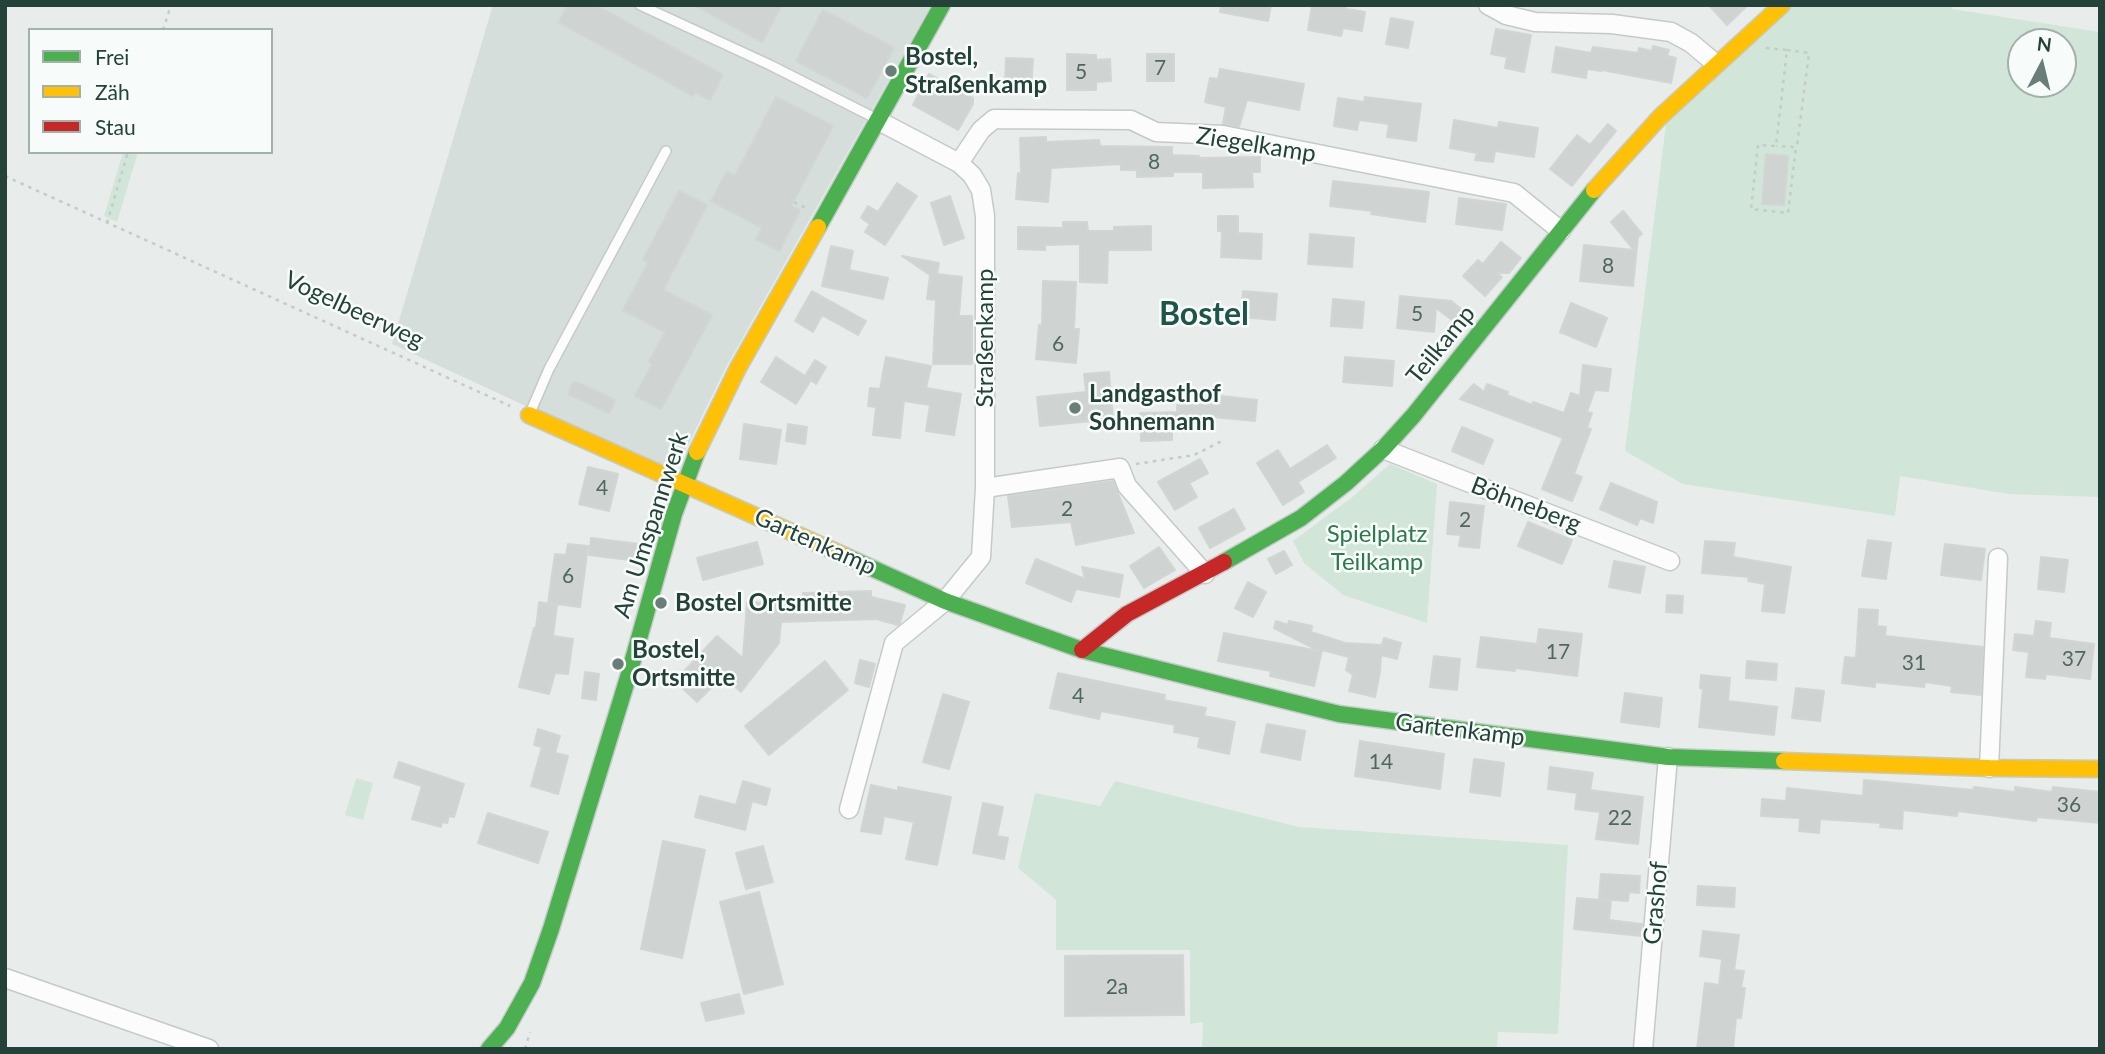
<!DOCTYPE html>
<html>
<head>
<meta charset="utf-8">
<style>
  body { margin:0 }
  #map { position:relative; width:2105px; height:1054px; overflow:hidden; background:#e8edeb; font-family:Lato,sans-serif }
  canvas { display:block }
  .frame { position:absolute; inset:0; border:7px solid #24423a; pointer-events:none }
  .legend { position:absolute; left:28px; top:28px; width:245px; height:126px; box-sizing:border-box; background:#f7fbf9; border:2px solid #a3b1ad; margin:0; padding:9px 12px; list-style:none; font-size:21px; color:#24423a }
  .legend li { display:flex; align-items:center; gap:14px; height:35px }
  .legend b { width:35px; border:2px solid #a3b1ad }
  .north { position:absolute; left:2007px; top:28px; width:70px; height:70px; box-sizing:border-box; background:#f7fbf9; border:2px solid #a3b1ad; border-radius:50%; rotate:7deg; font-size:19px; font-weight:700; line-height:28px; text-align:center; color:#24423a }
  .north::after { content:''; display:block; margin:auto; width:24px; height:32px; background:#697e78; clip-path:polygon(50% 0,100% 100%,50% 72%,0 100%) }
</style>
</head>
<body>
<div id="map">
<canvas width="2105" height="1054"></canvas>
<div class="frame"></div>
<ul class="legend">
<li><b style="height:9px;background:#4caf50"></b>Frei</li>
<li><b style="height:9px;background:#ffc107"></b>Zäh</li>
<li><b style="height:9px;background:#c62828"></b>Stau</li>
</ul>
<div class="north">N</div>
</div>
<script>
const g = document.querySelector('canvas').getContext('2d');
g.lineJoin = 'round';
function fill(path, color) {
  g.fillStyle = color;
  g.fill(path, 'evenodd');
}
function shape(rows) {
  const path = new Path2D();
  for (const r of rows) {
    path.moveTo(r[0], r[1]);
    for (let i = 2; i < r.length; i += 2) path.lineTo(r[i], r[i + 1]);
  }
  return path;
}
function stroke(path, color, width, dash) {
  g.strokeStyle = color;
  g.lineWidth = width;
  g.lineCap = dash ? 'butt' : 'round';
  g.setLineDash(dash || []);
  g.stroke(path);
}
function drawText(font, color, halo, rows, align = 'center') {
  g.font = font + ' Lato,sans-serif';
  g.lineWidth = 5;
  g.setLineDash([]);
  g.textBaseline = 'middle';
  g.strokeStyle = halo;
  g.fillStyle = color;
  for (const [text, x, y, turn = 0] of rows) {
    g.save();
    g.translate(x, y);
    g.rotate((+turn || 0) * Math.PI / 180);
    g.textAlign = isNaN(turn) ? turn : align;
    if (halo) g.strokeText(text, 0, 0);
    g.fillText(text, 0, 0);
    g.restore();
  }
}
const built = shape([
  [493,5,931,5,725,369,679,464,671,467,657,467,392,344]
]);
const green = shape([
  [1792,5,1952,5,1952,9,2100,32,2100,497,2009,494,1900,476,1895,516,1683,484,1625,451,1666,124],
  [2021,42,2063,42,2063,84,2021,84],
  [123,152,138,152,117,222,104,216],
  [1390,464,1437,484,1427,623,1343,595,1304,563,1293,541,1351,498],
  [356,778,373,783,363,820,345,815],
  [1115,781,1299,827,1568,845,1558,1034,1498,1032,1497,1049,1202,1049,1203,1022,1190,1024,1190,950,1056,950,1056,900,1018,868,1035,793,1100,806]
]);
const building = shape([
  [568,5,595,5,723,75,710,100,695,92,693,96,559,22,568,5],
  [694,5,782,5,762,42,694,5],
  [1221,5,1271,5,1268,21,1220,12,1221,5],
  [1312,5,1346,5,1346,9,1365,12,1362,31,1343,28,1341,36,1308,30,1312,5],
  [1709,5,1748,5,1727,25,1709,5],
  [823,10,894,48,867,98,796,61,823,10],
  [1391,18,1413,22,1408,48,1386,44,1391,18],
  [1496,29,1531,35,1524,72,1505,68,1507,57,1491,54,1496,29],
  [1653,46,1669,50,1667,56,1676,58,1671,83,1602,70,1601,71,1587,69,1586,78,1552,72,1556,47,1591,53,1593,47,1638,53,1639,48,1652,51,1653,46],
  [1067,54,1096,55,1096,60,1110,59,1111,81,1096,82,1096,90,1067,90,1067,54],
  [1147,54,1174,54,1174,81,1147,81,1147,54],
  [1006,58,1033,59,1031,88,1005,87,1006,58],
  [1220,69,1304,84,1299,110,1247,100,1239,127,1223,124,1226,107,1205,102,1210,78,1218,79,1220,69],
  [929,74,973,98,973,104,958,130,913,105,929,74],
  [776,97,833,126,791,206,800,210,779,251,756,239,762,228,711,201,727,172,735,176,776,97],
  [1365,97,1421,104,1416,141,1387,137,1389,124,1359,120,1357,130,1334,126,1338,98,1364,102,1365,97],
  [1454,120,1498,128,1499,122,1538,128,1534,157,1495,151,1493,162,1475,160,1477,153,1450,148,1454,120],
  [1608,124,1616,131,1572,186,1550,169,1577,135,1590,145,1608,124],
  [1046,137,1046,142,1099,140,1100,146,1172,147,1172,155,1199,156,1199,158,1260,157,1260,172,1252,172,1253,187,1203,188,1203,172,1173,172,1173,176,1137,177,1137,170,1121,170,1121,164,1051,168,1048,202,1016,199,1018,173,1021,174,1020,138,1046,137],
  [1766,154,1788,156,1784,205,1762,204,1766,154],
  [1333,181,1429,192,1425,222,1371,214,1372,211,1330,206,1333,181],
  [897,183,917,196,885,245,865,232,870,224,861,218,868,206,878,212,897,183],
  [679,191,707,205,663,290,712,315,661,409,635,396,652,364,649,362,665,332,623,310,648,263,643,260,679,191],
  [950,196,964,238,944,245,931,203,950,196],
  [1459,198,1506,204,1502,230,1456,224,1459,198],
  [1623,211,1642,234,1638,237,1633,286,1580,281,1584,245,1634,250,1611,222,1623,211],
  [1218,216,1238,216,1238,233,1262,234,1261,259,1221,257,1222,231,1218,231,1218,216],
  [1063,222,1087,222,1088,231,1114,231,1114,227,1151,226,1151,250,1108,250,1107,283,1080,282,1080,244,1045,245,1045,250,1018,249,1018,227,1063,228,1063,222],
  [1310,234,1354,238,1352,267,1308,264,1310,234],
  [1501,242,1521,258,1509,273,1496,273,1502,277,1485,296,1463,276,1478,260,1483,264,1501,242],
  [831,246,853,251,849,270,888,278,883,299,822,286,831,246],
  [902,256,939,263,937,274,962,277,959,316,972,316,972,364,933,364,936,300,927,299,930,275,902,256],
  [1043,281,1076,282,1074,329,1079,329,1076,363,1036,359,1039,325,1042,326,1043,281],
  [812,291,866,321,858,335,822,315,813,332,795,321,812,291],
  [1243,291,1277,294,1275,320,1240,317,1243,291],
  [1400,296,1451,301,1464,311,1456,323,1436,308,1434,332,1397,328,1400,296],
  [1333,299,1364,302,1362,328,1331,326,1333,299],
  [1571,303,1607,318,1596,347,1560,332,1571,303],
  [776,357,805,376,815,360,826,367,816,384,811,380,796,404,761,382,776,357],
  [886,357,931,366,926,388,961,394,954,435,926,431,930,405,904,401,900,438,873,435,876,407,868,406,870,388,880,389,886,357],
  [1345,357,1394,361,1392,386,1343,382,1345,357],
  [1583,365,1611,369,1608,391,1595,390,1587,412,1592,413,1587,428,1591,429,1574,474,1582,477,1572,501,1542,489,1563,438,1460,399,1474,384,1484,392,1487,384,1508,392,1507,395,1532,405,1533,402,1564,413,1571,393,1580,396,1583,365],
  [1109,372,1113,419,1040,426,1037,397,1086,392,1084,374,1109,372],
  [574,381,615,400,609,413,568,394,574,381],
  [1222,396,1257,400,1255,421,1213,417,1213,420,1195,420,1195,415,1185,414,1185,431,1172,431,1172,440,1141,441,1140,413,1177,412,1177,405,1221,404,1222,396],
  [744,424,781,430,776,464,740,459,744,424],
  [788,424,807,427,805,444,786,441,788,424],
  [1462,427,1493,440,1483,464,1452,451,1462,427],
  [1327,445,1336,458,1298,482,1304,492,1283,505,1257,463,1278,450,1290,469,1327,445],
  [1200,459,1208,473,1189,483,1197,497,1175,510,1158,482,1200,459],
  [588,467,618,474,609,511,579,504,588,467],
  [1113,481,1134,533,1076,545,1071,522,1012,527,1008,496,1113,481],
  [1611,483,1657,502,1653,523,1640,518,1637,525,1600,509,1611,483],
  [1450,502,1484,506,1479,548,1459,546,1461,535,1447,534,1450,502],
  [1234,509,1245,529,1210,548,1199,528,1234,509],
  [1528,522,1572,540,1562,564,1518,546,1528,522],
  [591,538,639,544,638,561,589,555,591,538],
  [1868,540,1891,543,1886,579,1862,576,1868,540],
  [1705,541,1735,543,1733,557,1791,567,1784,613,1762,611,1765,584,1748,581,1749,577,1702,573,1705,541],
  [757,542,763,564,703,580,697,558,757,542],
  [568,544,588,546,580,607,548,603,555,554,566,555,568,544],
  [1945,544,1985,549,1981,580,1941,575,1945,544],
  [1159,547,1175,570,1144,588,1130,566,1159,547],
  [1284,551,1292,565,1276,574,1268,559,1284,551],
  [2041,557,2068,560,2064,592,2038,589,2041,557],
  [1036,559,1085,579,1082,567,1123,575,1119,597,1076,589,1071,602,1026,583,1036,559],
  [1614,561,1645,567,1640,593,1609,587,1614,561],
  [1248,582,1266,592,1253,617,1235,608,1248,582],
  [871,591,871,597,905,605,900,623,898,625,876,619,781,622,779,643,741,692,723,676,697,702,675,681,717,636,743,658,747,602,803,605,803,593,871,591],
  [1667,595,1683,596,1682,613,1666,612,1667,595],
  [539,602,557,605,553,636,573,639,568,674,555,673,549,694,519,687,534,628,536,628,539,602],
  [1859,609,1878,610,1877,626,1886,627,1885,636,1983,647,1981,695,1951,692,1952,686,1925,682,1924,687,1875,682,1875,687,1842,683,1845,657,1856,658,1859,609],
  [1276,621,1288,625,1289,621,1312,626,1311,632,1345,643,1381,645,1381,647,1384,638,1401,643,1397,659,1381,655,1380,672,1375,697,1349,691,1353,675,1346,670,1349,657,1322,650,1314,686,1270,676,1271,671,1218,661,1224,633,1319,651,1274,628,1276,621],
  [2036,621,2051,623,2049,638,2094,644,2090,679,2046,674,2045,679,2026,677,2029,652,2013,650,2015,634,2034,636,2036,621],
  [1539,629,1582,634,1577,676,1515,668,1515,671,1477,667,1481,637,1537,644,1539,629],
  [1434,656,1460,659,1457,690,1430,687,1434,656],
  [860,660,875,664,869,687,855,683,860,660],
  [825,661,848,690,769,755,745,726,825,661],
  [1747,661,1777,664,1776,680,1746,678,1747,661],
  [585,672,599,674,596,700,582,698,585,672],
  [1058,673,1165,695,1164,700,1206,708,1204,716,1235,722,1229,754,1198,747,1200,737,1174,732,1175,725,1101,711,1099,719,1050,708,1058,673],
  [1701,675,1730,678,1728,701,1777,707,1774,735,1699,727,1703,689,1700,688,1701,675],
  [1796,688,1824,691,1820,721,1792,718,1796,688],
  [1625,693,1662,698,1659,727,1621,722,1625,693],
  [943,694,969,702,949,769,923,762,943,694],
  [1267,724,1305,731,1300,760,1261,752,1267,724],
  [538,729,560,736,555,753,568,756,558,794,531,786,542,747,534,745,538,729],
  [1360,741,1444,754,1440,789,1355,776,1360,741],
  [1474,759,1504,763,1500,796,1470,792,1474,759],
  [399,762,464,784,454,817,449,816,447,823,442,822,441,827,412,819,422,786,394,777,399,762],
  [1550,767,1593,773,1590,790,1643,797,1638,844,1596,839,1600,812,1575,809,1577,793,1548,789,1550,767],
  [1864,780,1973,790,1974,787,2015,792,2015,787,2052,792,2053,787,2100,792,2100,823,2037,817,2036,821,1958,811,1957,816,1903,810,1902,829,1880,827,1881,823,1820,819,1819,833,1799,831,1800,818,1761,816,1762,799,1786,801,1787,788,1863,796,1864,780],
  [743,781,770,789,766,805,752,801,745,830,695,817,700,796,736,805,743,781],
  [871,785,898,791,898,787,951,797,937,865,906,859,914,822,884,816,881,834,861,831,871,785],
  [983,803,1003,807,997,836,1008,838,1004,859,973,853,983,803],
  [488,813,548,832,538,863,478,843,488,813],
  [663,841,705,850,682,958,641,949,663,841],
  [763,846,773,882,746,889,736,853,763,846],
  [1601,874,1640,876,1639,893,1629,892,1628,901,1599,899,1601,874],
  [1698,886,1735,888,1734,907,1697,905,1698,886],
  [759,892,783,984,744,994,720,902,759,892],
  [1577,898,1611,901,1609,920,1642,924,1641,936,1574,929,1577,898],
  [1703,931,1739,935,1734,970,1744,971,1741,988,1745,988,1741,1018,1736,1018,1733,1049,1697,1049,1705,983,1719,985,1722,959,1700,956,1703,931],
  [1183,955,1184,1015,1065,1016,1065,956,1183,955],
  [739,994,744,1013,706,1021,701,1003,739,994]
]);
const path = shape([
  [163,30,171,5],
  [1766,48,1787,50,1776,146,1758,145,1751,209,1788,213,1796,147,1776,146],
  [1787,50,1809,53,1797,146],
  [5,176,510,406],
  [794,202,806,208],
  [107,223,128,152],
  [1136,464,1194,455,1224,440],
  [525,1049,530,1032]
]);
const lane = shape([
  [640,5,770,65,875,118],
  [530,413,549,369,666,151]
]);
const street = shape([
  [1488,5,1506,15,1535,22,1612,24,1671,32,1691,43,1716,64],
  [959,163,981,130,994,119,1131,120,1156,132,1223,135,1514,193,1561,231],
  [1383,449,1670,561],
  [985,488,1120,468,1127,486,1205,574],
  [1989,768,1998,558],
  [849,809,894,643,945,601,981,557,985,488,985,216,981,190,972,175,959,163,877,120],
  [5,978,209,1049],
  [1643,1049,1668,757]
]);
const fast = shape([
  [818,227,942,5],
  [845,556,945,601,1082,650,1339,714,1668,757,1784,761],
  [1224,562,1301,518,1346,483,1383,449,1413,416,1594,190],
  [489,1049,507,1028,532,983,551,929,629,674,674,514,697,452]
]);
const slow = shape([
  [1594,190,1660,117,1782,5],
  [529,415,845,556],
  [697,452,738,368,818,227],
  [1784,761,1989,768,2100,769]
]);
const jam = shape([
  [1082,650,1127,614,1224,562]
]);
const markers = [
  [891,71,7,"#697e78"],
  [1075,408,7,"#697e78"],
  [661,603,7,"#697e78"],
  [618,664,7,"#697e78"]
];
const numberNames = [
  ["7",1160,68],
  ["5",1081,72],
  ["8",1154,162],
  ["8",1608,266],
  ["5",1417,314],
  ["6",1058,344],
  ["4",602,488],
  ["2",1067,509],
  ["2",1465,520],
  ["6",568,576],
  ["17",1558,652],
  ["37",2074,659],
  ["31",1914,663],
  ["4",1078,696],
  ["14",1381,762],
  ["36",2069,805],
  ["22",1620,818],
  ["2a",1117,987]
];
const poiNames = [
  ["Bostel,",905,57],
  ["Straßenkamp",905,85],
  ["Landgasthof",1089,394],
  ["Sohnemann",1089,422],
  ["Bostel Ortsmitte",675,603],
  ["Bostel,",632,650],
  ["Ortsmitte",632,678]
];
const streetNames = [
  ["Ziegelkamp",1256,145,9],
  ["Vogelbeerweg",354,310,25],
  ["Straßenkamp",985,338,-90],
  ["Teilkamp",1441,345,-51],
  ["Böhneberg",1526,505,21],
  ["Am Umspannwerk",651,525,-72],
  ["Gartenkamp",815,542,24],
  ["Gartenkamp",1460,730,7],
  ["Grashof",1656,903,-85]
];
const parkNames = [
  ["Spielplatz",1377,534],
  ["Teilkamp",1377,562]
];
const districtNames = [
  ["Bostel",1204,315]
];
fill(built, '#d6dedb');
fill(green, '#d1e6d8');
fill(building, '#cfd4d2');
stroke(building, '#d1d6d4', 2);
stroke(lane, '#c5cac8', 12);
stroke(street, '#c5cac8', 21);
stroke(fast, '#c3cbc8', 19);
stroke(slow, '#c3cbc8', 19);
stroke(jam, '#c3cbc8', 19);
stroke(path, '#c3ccca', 2.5, [3.5, 5]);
stroke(lane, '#fcfcfc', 9);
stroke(street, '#fcfcfc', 18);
stroke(fast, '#4caf50', 16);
stroke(slow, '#ffc107', 16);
stroke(jam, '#c62828', 16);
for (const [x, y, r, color] of markers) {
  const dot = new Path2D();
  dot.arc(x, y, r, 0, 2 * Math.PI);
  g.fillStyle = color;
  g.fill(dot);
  stroke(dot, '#f7fbf9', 2.5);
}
drawText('21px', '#506761', null, numberNames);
drawText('bold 24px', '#24423a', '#f7fbf9', poiNames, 'left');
drawText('24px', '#24423a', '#f7fbf9', streetNames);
drawText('24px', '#2d7a4b', '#f7fbf9', parkNames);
drawText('bold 32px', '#1f5548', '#f7fbf9', districtNames);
</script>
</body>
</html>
